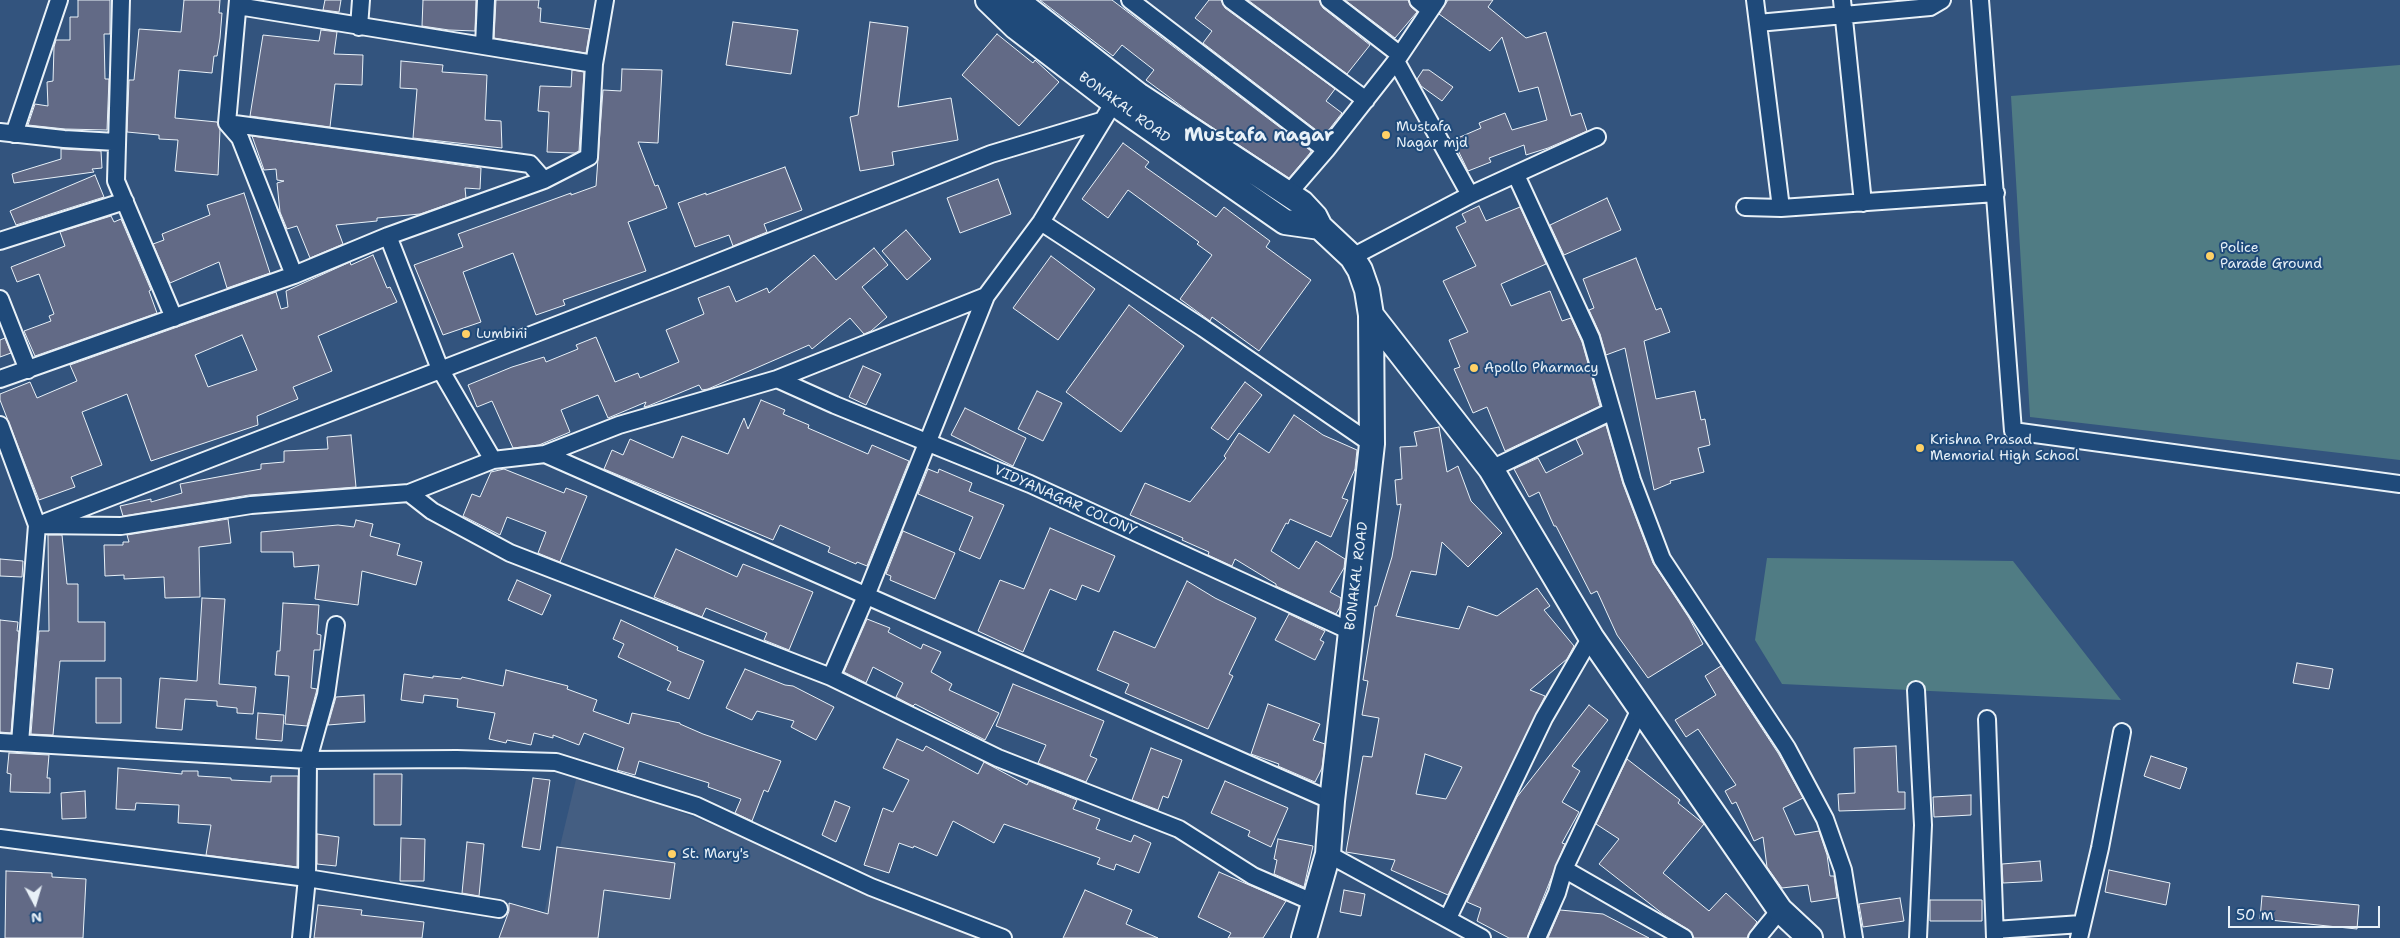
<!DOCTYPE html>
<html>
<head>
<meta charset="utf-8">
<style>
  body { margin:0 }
  #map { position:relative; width:2400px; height:938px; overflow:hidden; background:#33547e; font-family:"Shantell Sans",sans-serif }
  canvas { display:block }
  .north { position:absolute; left:10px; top:878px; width:50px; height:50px; -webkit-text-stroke:4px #1f4a7a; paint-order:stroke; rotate:174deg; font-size:14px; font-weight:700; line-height:20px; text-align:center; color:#e8f1f8 }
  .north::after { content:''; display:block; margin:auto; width:18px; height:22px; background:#e8f1f8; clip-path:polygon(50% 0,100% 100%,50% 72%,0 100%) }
  .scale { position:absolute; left:2228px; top:906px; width:152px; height:22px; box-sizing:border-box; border:2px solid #e8f1f8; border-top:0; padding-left:6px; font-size:15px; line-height:18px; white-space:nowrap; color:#e8f1f8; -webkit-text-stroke:4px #1f4a7a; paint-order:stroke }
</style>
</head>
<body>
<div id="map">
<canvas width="2400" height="938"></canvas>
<div class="north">N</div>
<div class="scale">50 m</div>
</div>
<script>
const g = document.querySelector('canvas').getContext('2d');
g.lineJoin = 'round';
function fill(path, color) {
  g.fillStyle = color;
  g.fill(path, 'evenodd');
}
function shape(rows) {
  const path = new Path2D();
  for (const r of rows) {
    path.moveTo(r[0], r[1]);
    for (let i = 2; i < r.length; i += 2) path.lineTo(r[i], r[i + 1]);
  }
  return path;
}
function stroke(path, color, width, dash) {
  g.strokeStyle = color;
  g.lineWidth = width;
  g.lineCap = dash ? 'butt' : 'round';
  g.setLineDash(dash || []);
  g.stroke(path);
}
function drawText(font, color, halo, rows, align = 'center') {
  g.font = font + ' "Shantell Sans",sans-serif';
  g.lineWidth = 4;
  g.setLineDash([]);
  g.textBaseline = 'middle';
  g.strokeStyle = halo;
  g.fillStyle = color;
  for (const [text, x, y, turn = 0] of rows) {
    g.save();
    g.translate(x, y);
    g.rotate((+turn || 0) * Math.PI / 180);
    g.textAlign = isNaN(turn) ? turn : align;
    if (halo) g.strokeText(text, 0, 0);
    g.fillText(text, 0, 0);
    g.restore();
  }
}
const built = shape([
  [578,771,995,938,538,938]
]);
const green = shape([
  [2400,65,2400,460,2030,417,2011,96],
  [1767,558,2013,561,2121,700,1782,684,1755,640]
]);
const building = shape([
  [78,0,110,0,110,34,104,34,105,79,109,79,107,130,65,129,28,125,35,104,48,106,47,82,53,81,54,47,56,40,70,40,70,17,78,17,78,0],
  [184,0,220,0,219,13,222,13,220,38,217,56,214,56,212,73,179,70,175,118,217,122,220,130,218,175,175,171,178,140,159,139,159,135,127,132,129,80,134,80,139,29,181,32,184,0],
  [325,0,341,0,339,12,323,10,325,0],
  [423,0,476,0,475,31,449,30,422,26,423,0],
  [496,0,539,0,538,8,541,8,540,22,590,29,586,53,494,38,496,0],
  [1040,0,1112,0,1311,151,1310,153,1289,178,1192,114,1146,80,1154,70,1122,45,1113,56,1040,0],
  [1209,0,1221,0,1225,8,1335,89,1326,101,1342,113,1324,136,1203,43,1212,31,1195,18,1209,0],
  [1248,0,1319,0,1323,8,1370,45,1347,74,1248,0],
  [1345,0,1408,0,1411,7,1417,12,1395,38,1345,0],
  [1448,0,1493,0,1488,7,1526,38,1546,32,1571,116,1581,113,1587,131,1548,148,1526,155,1524,145,1489,158,1491,162,1468,171,1453,140,1481,128,1479,123,1505,113,1512,130,1547,120,1538,87,1519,92,1502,37,1490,51,1439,14,1448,0],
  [733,22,798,30,791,74,726,65,733,22],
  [870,22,908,27,898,107,951,98,958,140,892,152,894,165,860,171,850,117,858,115,870,22],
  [321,30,337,32,334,54,363,55,362,85,335,84,330,127,250,116,263,35,319,41,321,30],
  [997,34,1033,63,1035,60,1059,82,1019,126,962,75,997,34],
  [401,61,443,65,442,72,487,75,485,120,501,121,502,148,413,138,417,89,400,88,401,61],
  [622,69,662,70,658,143,638,142,655,186,658,185,667,208,628,222,646,271,563,300,565,305,536,315,513,253,463,272,481,322,443,335,414,265,463,247,458,234,571,193,571,195,596,186,603,90,621,91,622,69],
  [572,70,584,72,579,151,575,153,547,152,549,112,538,111,540,86,571,87,572,70],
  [1423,70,1429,70,1453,87,1442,101,1421,86,1417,79,1423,70],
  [252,136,481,168,480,189,465,188,466,198,420,214,377,218,377,221,336,225,343,244,310,258,297,226,287,229,280,212,277,183,284,181,277,180,276,169,264,170,252,136],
  [1123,143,1149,162,1145,167,1216,217,1224,207,1270,241,1266,247,1311,280,1259,351,1212,317,1210,321,1180,299,1212,255,1197,244,1199,242,1128,190,1108,218,1082,199,1123,143],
  [61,149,101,151,102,168,92,169,94,172,14,183,12,174,61,159,61,149],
  [785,167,802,210,764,224,767,232,733,246,729,235,695,247,678,203,706,193,706,195,785,167],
  [95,175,104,197,16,225,10,211,95,175],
  [998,179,1011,214,960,233,947,198,998,179],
  [244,193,270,273,227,288,219,262,170,283,153,244,164,240,162,234,210,215,207,205,244,193],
  [1607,198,1621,230,1564,255,1550,225,1607,198],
  [1479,206,1486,221,1520,207,1546,264,1501,284,1511,306,1550,291,1562,321,1571,318,1582,342,1600,406,1505,451,1487,407,1473,413,1454,369,1460,367,1449,340,1468,332,1443,281,1476,266,1456,227,1466,222,1462,214,1479,206],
  [111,216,114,222,121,219,151,290,149,291,157,313,35,356,24,331,51,321,49,316,54,314,39,274,17,282,11,267,65,246,60,232,111,216],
  [906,230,931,259,907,280,882,251,906,230],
  [874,248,888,265,862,287,887,317,871,331,864,334,850,318,812,349,809,345,708,389,702,390,699,385,648,406,644,407,646,402,608,418,598,395,561,410,570,432,539,445,513,448,492,401,477,407,468,385,512,367,544,357,546,362,578,349,576,345,596,337,615,382,638,373,640,378,679,362,666,330,704,314,698,298,729,286,736,302,767,288,769,293,814,255,836,280,874,248],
  [373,255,387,288,390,287,397,302,318,336,332,371,293,387,298,399,257,416,258,425,151,461,127,394,82,412,102,465,71,477,75,487,39,500,0,400,0,394,30,382,37,398,77,381,70,365,276,292,281,309,288,307,286,291,350,262,351,265,373,255],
  [242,335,257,370,208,387,195,355,242,335],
  [1051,256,1095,289,1058,340,1013,308,1051,256],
  [1636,258,1656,310,1661,308,1670,332,1644,341,1656,399,1695,391,1701,420,1705,419,1710,445,1698,448,1704,472,1670,481,1671,483,1654,490,1625,348,1606,355,1600,334,1589,310,1594,308,1583,279,1636,258],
  [1129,305,1184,346,1121,432,1066,392,1129,305],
  [5,338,11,353,0,357,0,340,5,338],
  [863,366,881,374,866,405,849,397,863,366],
  [1245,382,1262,395,1228,440,1211,428,1245,382],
  [1037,391,1062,403,1043,441,1018,429,1037,391],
  [761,400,785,410,783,414,809,425,808,428,868,454,872,445,909,461,867,566,857,562,856,564,828,552,830,547,780,525,773,540,604,469,612,450,623,455,630,439,673,458,682,436,728,454,744,418,748,429,761,400],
  [965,408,1026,438,1013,466,951,435,965,408],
  [1294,415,1323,435,1357,450,1355,469,1342,498,1348,500,1331,537,1290,519,1288,524,1286,523,1271,551,1299,569,1316,541,1345,559,1344,568,1330,592,1341,598,1340,607,1336,614,1276,586,1276,584,1235,559,1232,566,1208,555,1209,552,1182,540,1183,538,1130,515,1145,483,1190,502,1226,458,1224,456,1239,433,1269,453,1294,415],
  [1606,425,1623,484,1653,563,1689,618,1703,644,1648,678,1617,635,1597,591,1591,594,1556,526,1554,526,1539,492,1529,497,1514,469,1538,458,1546,473,1583,454,1576,439,1606,425],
  [1439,427,1447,472,1458,466,1471,501,1502,533,1468,567,1442,542,1436,575,1411,571,1396,616,1459,629,1468,606,1497,616,1537,588,1550,606,1544,610,1574,646,1567,659,1530,690,1545,696,1448,895,1391,870,1395,860,1346,852,1363,756,1372,757,1379,718,1362,715,1368,681,1363,680,1375,606,1377,606,1392,557,1401,504,1397,505,1395,480,1402,479,1400,447,1417,446,1414,432,1439,427],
  [1425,754,1462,767,1446,799,1416,794,1425,754],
  [351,435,356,487,249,495,123,516,120,506,151,499,151,502,182,493,180,484,261,469,261,464,284,462,284,451,328,449,327,437,351,435],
  [504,469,564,493,566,488,587,496,560,562,538,553,546,532,507,517,500,535,463,516,472,494,480,497,491,472,504,469],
  [928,469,938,473,939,469,972,483,969,491,1004,505,980,559,959,550,973,517,918,494,928,469],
  [228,519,231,543,199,547,200,597,165,598,164,577,124,579,124,575,105,576,104,545,123,545,123,542,129,542,127,535,228,519],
  [356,520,373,524,370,536,400,544,397,555,422,562,416,585,362,571,358,605,315,599,319,565,294,567,293,552,261,552,261,532,338,525,354,527,356,520],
  [1050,528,1115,556,1099,592,1082,585,1076,600,1050,589,1023,652,978,631,1000,580,1024,589,1050,528],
  [903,531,955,553,935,599,890,580,891,576,886,574,903,531],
  [48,535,62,535,67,584,78,584,78,622,105,622,105,661,60,661,53,735,31,734,39,631,49,631,48,535],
  [676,549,737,577,743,564,813,592,789,650,764,640,767,633,706,608,702,617,654,597,676,549],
  [0,559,23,561,22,577,0,576,0,559],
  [517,580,551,595,542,615,508,600,517,580],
  [1187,581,1215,598,1256,618,1229,674,1233,676,1208,729,1125,693,1129,684,1097,670,1114,631,1155,648,1187,581],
  [202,598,225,599,219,684,256,687,253,714,237,713,237,708,217,706,217,701,185,699,182,730,156,728,160,678,197,681,202,598],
  [283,603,319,605,317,634,321,635,320,650,314,650,311,688,317,689,316,693,307,726,285,724,289,676,275,675,277,651,280,651,283,603],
  [1289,614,1325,631,1320,640,1324,642,1315,660,1275,640,1289,614],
  [867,619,890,628,888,632,921,649,923,644,941,652,931,672,952,684,949,690,999,713,985,740,915,704,913,706,896,697,903,683,873,667,866,683,844,672,867,619],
  [0,620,18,622,17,631,19,631,11,733,0,732,0,620],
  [621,620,678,647,677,650,704,661,689,699,667,690,671,682,618,657,624,644,613,639,621,620],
  [2297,663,2333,669,2329,689,2293,683,2297,663],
  [1721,666,1778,753,1803,798,1783,808,1795,835,1819,831,1827,855,1830,876,1834,876,1837,898,1811,902,1808,885,1782,888,1767,867,1763,837,1754,841,1736,802,1732,804,1725,791,1736,785,1698,729,1686,737,1675,720,1716,695,1705,676,1721,666],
  [745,669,785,685,793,686,834,707,816,740,791,727,794,721,757,711,752,720,726,708,745,669],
  [506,670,568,686,567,689,597,700,593,711,629,724,632,713,680,723,680,724,703,734,781,761,768,792,764,790,752,821,735,813,741,799,708,787,709,783,639,761,635,775,617,770,624,748,584,733,579,745,553,735,553,738,534,733,531,745,507,740,506,743,489,739,495,713,457,707,458,699,424,695,423,703,401,700,404,674,433,678,433,676,461,679,462,677,503,686,506,670],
  [96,678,121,678,121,723,96,723,96,678],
  [1013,684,1104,721,1090,756,1097,759,1086,782,1038,763,1046,745,996,726,1013,684],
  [364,695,365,722,328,725,336,697,364,695],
  [1268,704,1320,724,1313,740,1325,744,1322,768,1315,782,1278,766,1279,764,1251,754,1268,704],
  [1589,705,1608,720,1572,766,1580,771,1562,802,1579,812,1562,843,1565,844,1527,938,1509,938,1477,921,1481,908,1467,902,1517,797,1589,705],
  [258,713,284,715,282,741,256,739,258,713],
  [897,739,923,751,926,746,978,774,984,762,1027,785,1029,781,1077,800,1073,809,1100,819,1096,829,1131,842,1134,835,1151,843,1139,873,1116,864,1114,870,1097,864,1100,858,1004,824,994,843,953,821,937,856,914,846,913,848,899,843,889,873,864,865,883,808,893,812,909,780,883,768,897,739],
  [1896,746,1898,792,1905,792,1905,809,1839,811,1838,794,1855,793,1854,748,1896,746],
  [1151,748,1182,760,1168,798,1163,796,1158,810,1132,800,1151,748],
  [9,753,49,755,47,778,50,778,50,793,10,792,11,774,7,773,9,753],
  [2151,756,2187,768,2180,789,2144,776,2151,756],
  [1627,759,1680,800,1678,803,1704,824,1663,873,1709,911,1726,893,1757,922,1747,938,1694,938,1689,930,1663,914,1599,864,1619,839,1596,824,1627,759],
  [118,768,182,774,182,771,198,771,198,776,231,778,231,780,271,782,271,776,298,776,297,867,206,855,211,825,178,823,179,805,136,803,135,810,116,809,118,768],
  [374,774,402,774,401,825,374,825,374,774],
  [533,778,550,780,540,850,522,847,533,778],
  [1225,781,1288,808,1271,847,1248,836,1250,831,1211,813,1225,781],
  [85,791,86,818,62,819,61,793,85,791],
  [1971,795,1971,815,1934,817,1933,797,1971,795],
  [835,801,850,807,836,842,822,835,835,801],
  [317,834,339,837,336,866,317,864,317,834],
  [401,838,425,839,424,881,400,881,401,838],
  [1278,839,1313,846,1304,887,1274,874,1277,860,1274,859,1278,839],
  [467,842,484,844,479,896,462,893,467,842],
  [557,847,675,863,670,899,604,890,598,938,499,938,509,911,509,903,548,914,557,847],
  [2040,861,2042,881,2003,883,2002,864,2040,861],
  [2109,870,2170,883,2166,905,2105,892,2109,870],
  [6,871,52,873,52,877,86,879,83,938,5,938,6,871],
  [1219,872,1286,901,1263,938,1228,938,1231,933,1198,917,1219,872],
  [1085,890,1132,910,1126,924,1158,938,1063,938,1085,890],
  [1344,890,1365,894,1361,916,1340,912,1344,890],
  [2262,896,2359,905,2357,929,2260,919,2262,896],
  [1900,898,1904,921,1863,927,1859,904,1900,898],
  [1930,900,1982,900,1982,921,1930,921,1930,900],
  [318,905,362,910,361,915,424,922,422,938,314,938,318,905],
  [1560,910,1603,914,1649,938,1548,938,1560,910]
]);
const street = shape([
  [121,0,116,181,174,318],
  [238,0,227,123,240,138,294,275],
  [1130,0,1326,150],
  [1231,0,1366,100],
  [1329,0,1399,54],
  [1418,0,1430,10],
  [1755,0,1781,208],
  [1842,0,1863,203],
  [1980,0,2013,431,2400,484],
  [238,6,594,64],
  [1758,23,1930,7,1942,0],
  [359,27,361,0],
  [484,46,486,0],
  [1396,61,1470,195],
  [227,123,530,164,544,180],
  [0,132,64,139,116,142],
  [14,134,59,0],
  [1516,175,1591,338,1632,480,1662,559,1787,748,1825,819,1843,870,1854,938],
  [1288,194,1326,150,1396,61,1437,0],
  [1745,207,1781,208,1996,193],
  [1041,222,1203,328,1372,444],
  [388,236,440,369,493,460],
  [0,241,125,201],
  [1352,257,1470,195,1597,137],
  [0,299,28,370],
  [0,379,294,275,388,236,544,180,589,157,594,64,605,0],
  [777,379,835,405,1030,484,1350,631],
  [0,425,37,525,20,743],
  [545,454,1332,801],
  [1491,469,1612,411],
  [409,493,432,511,510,553,831,677,998,758,1179,829,1253,876,1315,903],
  [46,522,671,281,991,154,1101,121],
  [37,525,121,526,251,505,409,493,493,460,545,454,619,425,777,379,986,296,1041,222,1114,102],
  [831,677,866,596,986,296],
  [1916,690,1923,825,1918,938],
  [1987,719,1995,938],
  [0,742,308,760,457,759,556,762,697,806,871,887,1003,938],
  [0,838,307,878,499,909],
  [1328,854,1482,938],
  [1564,869,1684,938],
  [1448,918,1544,718,1591,637],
  [1995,930,2081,924],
  [301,938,307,878,308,760,326,695,336,625],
  [1537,938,1557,893,1564,869,1641,707],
  [1757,938,1780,910],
  [2079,938,2100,848,2122,732]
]);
const secondary = shape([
  [988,0,1016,27,1124,110,1285,222,1320,227],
  [1016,0,1138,95,1302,203,1315,217,1320,227,1352,257,1360,270,1367,290,1371,315,1372,444,1332,801,1328,854,1304,938],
  [1371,315,1491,469,1591,637,1780,910,1810,938]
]);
const markers = [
  [1386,135,5,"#ffd166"],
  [2210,256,5,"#ffd166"],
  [466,334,5,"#ffd166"],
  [1474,368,5,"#ffd166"],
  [1920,448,5,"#ffd166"],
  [672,854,5,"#ffd166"]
];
const streetNames = [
  ["BONAKAL ROAD",1124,108,36],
  ["VIDYANAGAR COLONY",1065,501,24],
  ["BONAKAL ROAD",1357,576,-83]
];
const poiNames = [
  ["Mustafa",1396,127],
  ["Nagar mjd",1396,143],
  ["Police",2220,248],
  ["Parade Ground",2220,264],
  ["Lumbini",476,334],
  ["Apollo Pharmacy",1484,368],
  ["Krishna Prasad",1930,440],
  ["Memorial High School",1930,456],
  ["St. Mary's",682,854]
];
const districtNames = [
  ["Mustafa nagar",1259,136]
];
fill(built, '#445e82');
fill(green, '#507c84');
fill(building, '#626a86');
stroke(building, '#e8f1f8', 1);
stroke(street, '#e8f1f8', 20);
stroke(secondary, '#e8f1f8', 28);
stroke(street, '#1f4a7a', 16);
stroke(secondary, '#1f4a7a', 24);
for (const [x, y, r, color] of markers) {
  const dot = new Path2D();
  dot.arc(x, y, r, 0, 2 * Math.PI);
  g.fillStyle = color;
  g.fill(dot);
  stroke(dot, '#1f4a7a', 2);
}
drawText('14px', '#e8f1f8', '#1f4a7a', streetNames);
drawText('14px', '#e8f1f8', '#1f4a7a', poiNames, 'left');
drawText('bold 19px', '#e8f1f8', '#1f4a7a', districtNames);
</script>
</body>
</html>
